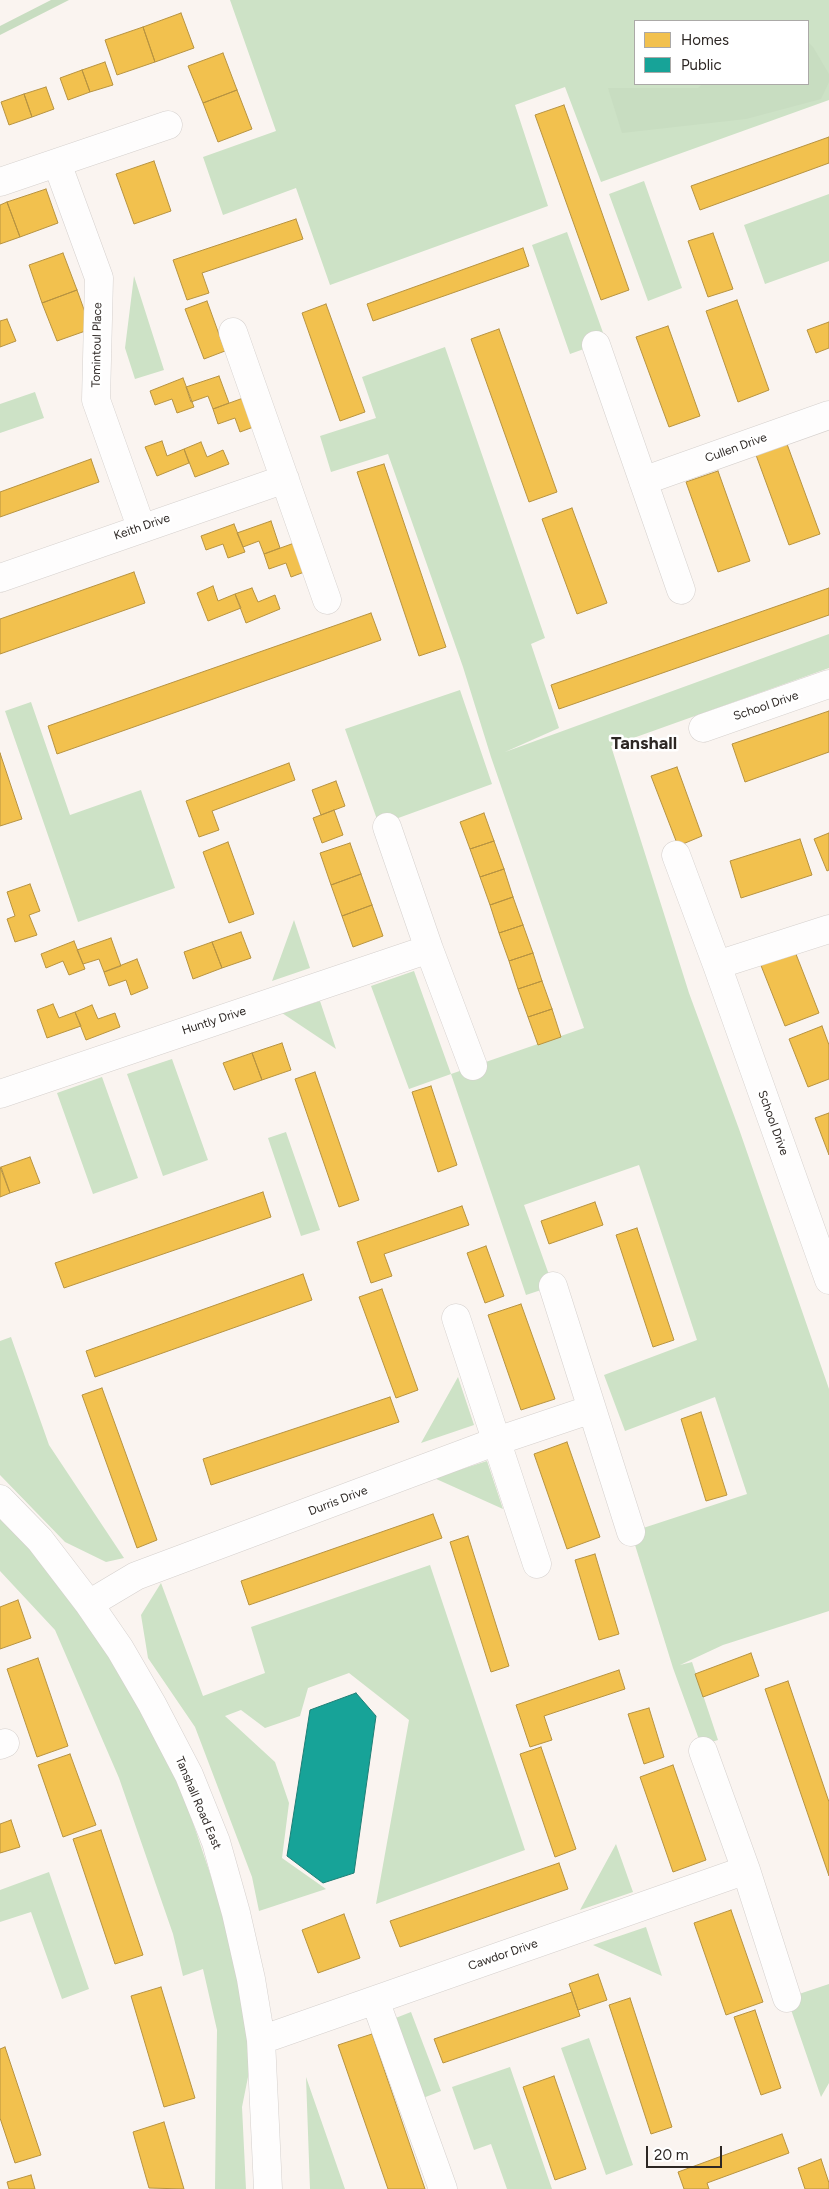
<!DOCTYPE html>
<html>
<head>
<meta charset="utf-8">
<style>
  body { margin:0 }
  #map { position:relative; width:829px; height:2189px; overflow:hidden; background:#faf4f0; font-family:Figtree,sans-serif }
  canvas { display:block }
  .legend { position:absolute; left:634px; top:20px; width:175px; height:65px; box-sizing:border-box; background:#fff; border:1px solid #aba9a7; margin:0; padding:6px 9px; list-style:none; font-size:15px; color:#2d2724 }
  .legend li { display:flex; align-items:center; gap:10px; height:25px }
  .legend b { width:25px; border:1px solid #aba9a7 }
  .scale { position:absolute; left:646px; top:2146px; width:76px; height:22px; box-sizing:border-box; border:2px solid #2d2724; border-top:0; padding-left:6px; font-size:15px; line-height:18px; white-space:nowrap; color:#2d2724; -webkit-text-stroke:4px #fff; paint-order:stroke }
</style>
</head>
<body>
<div id="map">
<canvas width="829" height="2189"></canvas>
<ul class="legend">
<li><b style="height:14px;background:#f2c14e"></b>Homes</li>
<li><b style="height:14px;background:#17a398"></b>Public</li>
</ul>
<div class="scale">20 m</div>
</div>
<script>
const g = document.querySelector('canvas').getContext('2d');
g.lineJoin = 'round';
function fill(path, color) {
  g.fillStyle = color;
  g.fill(path, 'evenodd');
}
function shape(rows) {
  const path = new Path2D();
  for (const r of rows) {
    path.moveTo(r[0], r[1]);
    for (let i = 2; i < r.length; i += 2) path.lineTo(r[i], r[i + 1]);
  }
  return path;
}
function stroke(path, color, width, dash) {
  g.strokeStyle = color;
  g.lineWidth = width;
  g.lineCap = dash ? 'butt' : 'round';
  g.setLineDash(dash || []);
  g.stroke(path);
}
function drawText(font, color, halo, rows, align = 'center') {
  g.font = font + ' Figtree,sans-serif';
  g.lineWidth = 5;
  g.setLineDash([]);
  g.textBaseline = 'middle';
  g.strokeStyle = halo;
  g.fillStyle = color;
  for (const [text, x, y, turn = 0] of rows) {
    g.save();
    g.translate(x, y);
    g.rotate((+turn || 0) * Math.PI / 180);
    g.textAlign = isNaN(turn) ? turn : align;
    if (halo) g.strokeText(text, 0, 0);
    g.fillText(text, 0, 0);
    g.restore();
  }
}
const green = shape([
  [230,0,829,0,829,100,601,182,565,87,515,105,548,206,330,285,296,188,223,215,203,157,276,131],
  [635,21,808,21,808,84,635,84],
  [644,181,682,288,648,301,609,194],
  [829,194,829,261,765,284,744,225],
  [567,232,606,341,570,354,532,245],
  [134,276,164,370,135,379,125,348],
  [445,347,545,638,531,644,559,728,505,752,829,634,829,668,611,746,689,993,739,1129,829,1389,829,1611,723,1645,680,1665,692,1662,718,1740,701,1745,673,1668,631,1532,747,1494,715,1397,625,1431,604,1375,697,1340,639,1165,524,1205,553,1286,526,1295,451,1074,409,1089,371,986,414,971,451,1074,584,1028,491,757,463,667,388,454,331,472,320,436,376,418,362,377],
  [35,392,44,418,0,433,0,404],
  [460,690,492,784,379,825,345,729],
  [31,702,70,815,141,790,175,888,78,922,5,711],
  [294,920,310,968,272,981],
  [320,1001,336,1049,282,1013],
  [172,1059,208,1160,163,1176,127,1074],
  [102,1077,138,1178,93,1194,57,1093],
  [286,1132,320,1230,301,1236,268,1138],
  [11,1337,49,1445,124,1558,106,1562,65,1542,0,1475,0,1341],
  [458,1377,474,1425,421,1443],
  [487,1461,503,1509,434,1478],
  [0,1518,28,1544,115,1655,177,1775,234,1945,253,2052,242,2107,246,2189,215,2189,217,2030,203,1969,183,1976,173,1934,119,1778,55,1630,0,1571],
  [430,1565,525,1850,376,1904,409,1720,349,1673,308,1688,300,1716,265,1728,241,1710,225,1716,275,1762,289,1803,282,1858,326,1889,259,1911,252,1877,195,1727,148,1658,141,1615,161,1583,203,1696,265,1673,251,1627],
  [616,1844,633,1892,580,1910],
  [49,1872,89,1989,62,1999,31,1912,0,1922,0,1890],
  [646,1927,662,1976,593,1945],
  [829,1984,829,2083,821,2097,787,1998],
  [411,2012,441,2091,423,2098,393,2019],
  [589,2038,633,2165,606,2175,561,2048],
  [510,2067,552,2189,507,2189,491,2144,474,2150,452,2087],
  [306,2077,345,2189,310,2189]
]);
const forest = shape([
  [51,0,69,0,0,35,0,26],
  [808,42,813,47,829,74,829,82,821,99,746,119,622,133,608,88,698,88,702,84,808,84]
]);
const homes = shape([
  [181,13,194,48,155,62,143,27,181,13],
  [143,27,155,62,117,75,105,40,143,27],
  [223,53,237,90,203,103,188,66,223,53],
  [105,62,113,85,90,92,82,70,105,62],
  [82,70,90,92,68,100,60,78,82,70],
  [46,87,54,109,32,117,24,94,46,87],
  [237,90,252,129,218,142,203,103,237,90],
  [24,94,32,117,9,125,1,102,24,94],
  [564,105,629,290,601,300,535,115,564,105],
  [829,137,829,163,700,210,691,186,829,137],
  [154,161,171,211,134,224,116,174,154,161],
  [46,189,58,223,20,237,7,202,46,189],
  [7,202,20,237,0,244,0,205,7,202],
  [296,219,303,239,202,273,209,293,187,300,173,260,296,219],
  [713,233,733,289,708,297,688,241,713,233],
  [523,248,529,266,373,321,367,304,523,248],
  [63,253,77,290,42,303,29,265,63,253],
  [77,290,91,329,57,341,42,303,77,290],
  [737,300,769,390,738,402,706,311,737,300],
  [207,301,225,351,204,359,185,309,207,301],
  [326,304,365,412,340,421,302,313,326,304],
  [7,319,16,341,0,347,0,321,7,319],
  [829,322,829,348,816,353,807,330,829,322],
  [668,326,700,416,669,427,636,337,668,326],
  [499,329,557,492,529,502,471,339,499,329],
  [219,376,229,403,213,409,208,396,191,402,186,387,219,376],
  [183,378,194,407,177,413,172,399,155,405,150,391,183,378],
  [246,397,256,426,240,432,235,418,218,424,213,409,246,397],
  [162,441,167,456,184,449,189,463,157,476,145,447,162,441],
  [201,442,207,457,223,450,229,464,195,477,184,449,201,442],
  [787,444,820,534,789,545,756,455,787,444],
  [91,459,99,482,0,517,0,492,91,459],
  [384,464,446,647,419,656,357,472,384,464],
  [718,471,750,561,718,572,686,482,718,471],
  [572,508,607,603,577,614,542,519,572,508],
  [271,521,280,548,264,554,259,541,243,547,237,533,271,521],
  [234,524,245,552,228,558,223,544,206,550,201,536,234,524],
  [297,542,307,571,291,577,286,563,269,569,264,554,297,542],
  [134,572,145,603,0,654,0,619,134,572],
  [213,586,218,601,235,594,241,608,208,621,197,593,213,586],
  [252,588,258,602,275,595,280,609,246,623,235,594,252,588],
  [829,588,829,615,559,709,551,685,829,588],
  [371,613,381,640,57,754,48,726,371,613],
  [829,711,829,752,745,782,732,744,829,711],
  [0,753,22,819,0,826,0,753],
  [289,763,295,780,212,811,219,830,199,837,186,801,289,763],
  [677,767,702,836,678,846,651,776,677,767],
  [336,781,345,806,321,815,312,790,336,781],
  [334,810,343,835,322,843,313,818,334,810],
  [484,813,494,841,470,849,460,822,484,813],
  [829,833,829,870,827,871,814,839,829,833],
  [800,839,812,875,741,898,730,861,800,839],
  [494,841,504,869,480,877,470,849,494,841],
  [228,842,254,914,229,923,203,852,228,842],
  [350,843,361,874,331,885,320,853,350,843],
  [504,869,513,897,490,905,480,877,504,869],
  [361,874,372,905,342,916,331,885,361,874],
  [30,884,40,911,29,915,37,935,15,942,7,919,15,916,7,892,30,884],
  [513,897,523,925,499,933,490,905,513,897],
  [372,905,383,936,353,947,342,916,372,905],
  [523,925,533,953,509,961,499,933,523,925],
  [241,932,251,958,222,968,212,942,241,932],
  [111,938,121,966,104,972,99,959,83,964,77,950,111,938],
  [74,941,85,969,69,975,63,961,46,968,41,954,74,941],
  [212,942,222,968,193,979,184,952,212,942],
  [794,949,819,1013,785,1026,760,963,794,949],
  [533,953,542,981,518,989,509,961,533,953],
  [137,959,148,988,131,995,126,980,109,986,104,972,137,959],
  [542,981,552,1009,528,1017,518,989,542,981],
  [53,1004,59,1018,75,1012,81,1026,47,1038,37,1010,53,1004],
  [92,1005,98,1019,115,1013,120,1027,86,1040,75,1012,92,1005],
  [552,1009,561,1037,538,1045,528,1017,552,1009],
  [822,1026,829,1045,829,1079,808,1087,789,1039,822,1026],
  [282,1043,291,1070,262,1080,252,1053,282,1043],
  [252,1053,262,1080,234,1090,223,1063,252,1053],
  [315,1072,359,1200,339,1207,295,1079,315,1072],
  [431,1086,457,1165,438,1172,412,1092,431,1086],
  [829,1113,829,1155,815,1118,829,1113],
  [30,1157,40,1183,10,1193,1,1167,30,1157],
  [0,1167,10,1193,0,1197,0,1167],
  [263,1192,271,1217,64,1288,55,1263,263,1192],
  [595,1202,603,1225,549,1244,541,1221,595,1202],
  [462,1206,469,1225,384,1254,392,1276,371,1283,357,1242,462,1206],
  [637,1228,674,1340,653,1347,616,1235,637,1228],
  [486,1246,504,1296,485,1303,467,1253,486,1246],
  [303,1274,312,1300,95,1377,86,1351,303,1274],
  [382,1289,418,1390,396,1398,359,1297,382,1289],
  [521,1304,555,1399,521,1410,488,1315,521,1304],
  [102,1388,157,1540,137,1548,82,1395,102,1388],
  [390,1397,399,1422,211,1485,203,1459,390,1397],
  [701,1412,727,1495,706,1501,681,1419,701,1412],
  [567,1442,600,1537,567,1549,534,1454,567,1442],
  [433,1514,442,1538,249,1605,241,1581,433,1514],
  [468,1536,509,1666,491,1672,450,1542,468,1536],
  [595,1554,619,1634,599,1640,575,1560,595,1554],
  [18,1600,31,1638,0,1649,0,1607,18,1600],
  [751,1653,759,1676,703,1697,695,1674,751,1653],
  [38,1658,68,1746,37,1757,7,1669,38,1658],
  [619,1670,625,1689,544,1716,552,1740,530,1747,516,1705,619,1670],
  [788,1681,829,1802,829,1876,765,1689,788,1681],
  [649,1708,664,1757,644,1764,628,1714,649,1708],
  [541,1747,576,1849,555,1857,520,1754,541,1747],
  [70,1754,96,1825,63,1837,38,1765,70,1754],
  [673,1765,706,1860,673,1872,640,1777,673,1765],
  [11,1820,20,1847,0,1853,0,1824,11,1820],
  [101,1830,143,1955,115,1964,73,1839,101,1830],
  [559,1863,568,1889,400,1947,390,1921,559,1863],
  [731,1910,763,2002,726,2015,694,1923,731,1910],
  [344,1914,360,1958,318,1973,302,1930,344,1914],
  [598,1974,607,2000,578,2010,569,1984,598,1974],
  [161,1987,195,2098,164,2107,131,1996,161,1987],
  [572,1992,580,2016,443,2063,434,2039,572,1992],
  [630,1998,672,2127,651,2134,609,2005,630,1998],
  [755,2010,781,2088,761,2095,734,2017,755,2010],
  [372,2034,425,2189,388,2189,338,2045,372,2034],
  [5,2047,41,2155,15,2163,0,2118,0,2049,5,2047],
  [554,2076,586,2169,555,2180,523,2087,554,2076],
  [164,2122,184,2189,149,2188,133,2132,164,2122],
  [782,2134,789,2153,707,2183,709,2189,684,2189,678,2172,782,2134],
  [821,2159,829,2183,829,2189,805,2189,798,2168,821,2159],
  [31,2175,35,2189,9,2189,7,2182,31,2175]
]);
const public = shape([
  [356,1693,376,1716,354,1873,323,1883,287,1856,310,1710,356,1693]
]);
const minor = shape([
  [57,163,99,278,96,400,141,527],
  [0,182,168,125],
  [233,332,327,600],
  [596,345,681,590],
  [643,481,829,415],
  [0,578,285,479],
  [703,728,829,684],
  [387,827,429,949,473,1066],
  [676,855,717,965],
  [829,929,717,965,829,1280],
  [0,1094,429,949],
  [553,1286,631,1532],
  [456,1318,537,1564],
  [0,1499,40,1540,89,1604,120,1649,152,1704,189,1775,216,1842,236,1913,251,1979,261,2040,268,2189],
  [89,1604,136,1576,497,1441,592,1409],
  [0,1745,5,1743],
  [703,1751,746,1870,787,1998],
  [375,2000,443,2189],
  [261,2040,746,1870]
]);
const streetNames = [
  ["Tomintoul Place",97,345,-89],
  ["Cullen Drive",736,448,-20],
  ["Keith Drive",142,527,-19],
  ["School Drive",766,706,-19],
  ["Huntly Drive",214,1021,-18],
  ["School Drive",773,1123,70],
  ["Durris Drive",338,1501,-21],
  ["Tanshall Road East",198,1803,67],
  ["Cawdor Drive",503,1955,-19]
];
const districtNames = [
  ["Tanshall",644,744]
];
fill(green, '#cde2c6');
fill(forest, '#c8ddc1');
fill(homes, '#f2c14e');
stroke(homes, '#b79341', 1);
fill(public, '#17a398');
stroke(public, '#1e7e75', 1);
stroke(minor, '#d5d0cd', 29);
stroke(minor, '#fefdfd', 28);
drawText('12px', '#2d2724', '#fff', streetNames);
drawText('bold 18px', '#2d2724', '#fff', districtNames);
</script>
</body>
</html>
